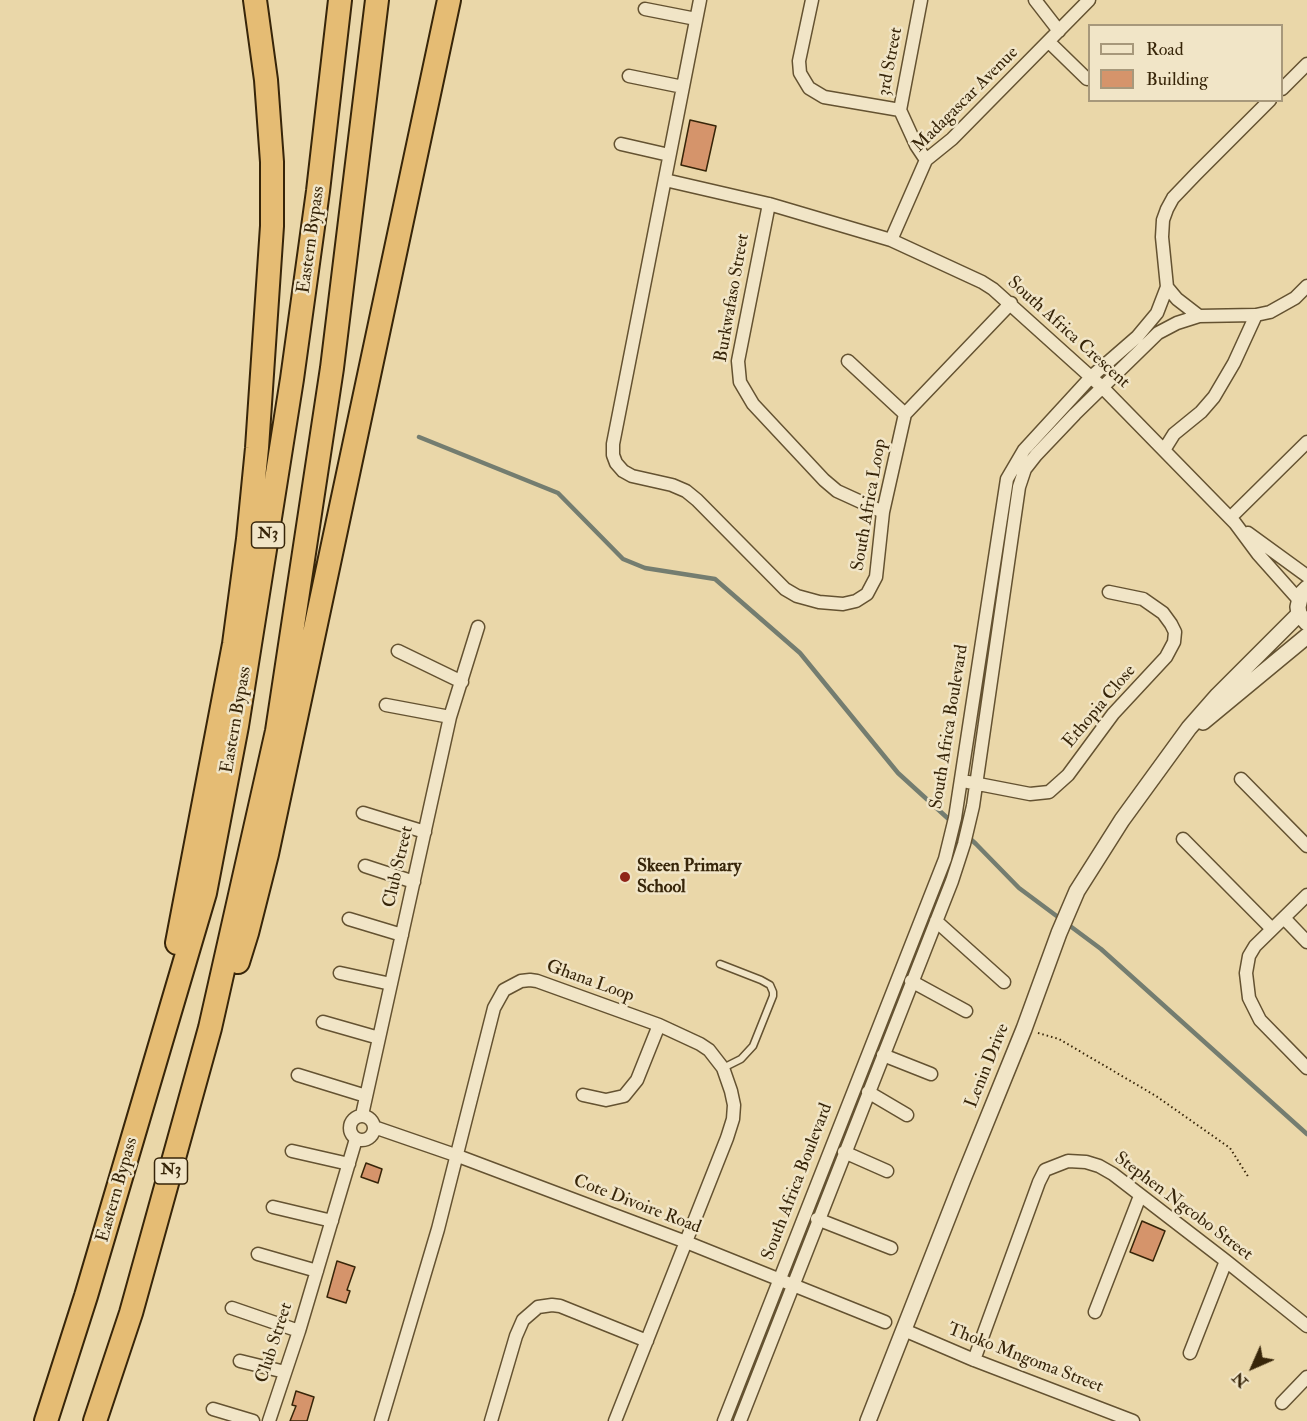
<!DOCTYPE html>
<html>
<head>
<meta charset="utf-8">
<style>
  body { margin:0 }
  #map { position:relative; width:1307px; height:1421px; overflow:hidden; background:#ead7a9; font-family:"IM FELL Double Pica",serif }
  canvas { display:block }
  .legend { position:absolute; left:1088px; top:24px; width:195px; height:78px; box-sizing:border-box; background:#f1e5c7; border:2px solid #a7987b; margin:0; padding:8px 10px; list-style:none; font-size:18px; color:#372509 }
  .legend li { display:flex; align-items:center; gap:12px; height:30px }
  .legend b { width:30px; border:2px solid #a7987b }
  .north { position:absolute; left:1223px; top:1337px; width:60px; height:60px; -webkit-text-stroke:4px #f1e5c7; paint-order:stroke; rotate:225deg; font-size:16px; font-weight:700; line-height:24px; text-align:center; color:#372509 }
  .north::after { content:''; display:block; margin:auto; width:21px; height:27px; background:#372509; clip-path:polygon(50% 0,100% 100%,50% 72%,0 100%) }
</style>
</head>
<body>
<div id="map">
<canvas width="1307" height="1421"></canvas>
<ul class="legend">
<li><b style="height:8px;background:#f1e5c7"></b>Road</li>
<li><b style="height:16px;background:#d5946b"></b>Building</li>
</ul>
<div class="north">N</div>
</div>
<script>
const g = document.querySelector('canvas').getContext('2d');
g.lineJoin = 'round';
function shape(rows) {
  const path = new Path2D();
  for (const r of rows) {
    if (r.length === 3) {
      path.moveTo(r[0] + r[2], r[1]);
      path.arc(r[0], r[1], r[2], 0, 2 * Math.PI);
      continue;
    }
    path.moveTo(r[0], r[1]);
    for (let i = 2; i < r.length; i += 2) path.lineTo(r[i], r[i + 1]);
  }
  return path;
}
function stroke(path, color, width, dash) {
  g.strokeStyle = color;
  g.lineWidth = width;
  g.lineCap = dash ? 'butt' : 'round';
  g.setLineDash(dash || []);
  g.stroke(path);
}
function fill(path, color) {
  g.fillStyle = color;
  g.fill(path, 'evenodd');
}
function drawText(font, color, halo, rows, align = 'center') {
  g.font = font + ' "IM FELL Double Pica",serif';
  g.lineWidth = 5;
  g.setLineDash([]);
  g.textBaseline = 'middle';
  g.strokeStyle = halo;
  g.fillStyle = color;
  for (const [text, x, y, turn = 0] of rows) {
    g.save();
    g.translate(x, y);
    g.rotate((+turn || 0) * Math.PI / 180);
    g.textAlign = isNaN(turn) ? turn : align;
    if (halo) g.strokeText(text, 0, 0);
    g.fillText(text, 0, 0);
    g.restore();
  }
}
const stream = shape([
  [419,437,558,493,623,559,645,568,715,579,800,653,898,773,976,844,1019,888,1101,949,1307,1134]
]);
const building = shape([
  [690,120,716,126,706,171,681,165,690,120],
  [366,1163,382,1169,378,1183,361,1177,366,1163],
  [1142,1221,1165,1231,1153,1261,1130,1252,1142,1221],
  [337,1261,355,1267,347,1290,350,1291,346,1303,327,1297,337,1261],
  [296,1391,314,1397,307,1421,290,1421,296,1406,292,1405,296,1391]
]);
const path = shape([
  [1038,1033,1059,1039,1156,1096,1230,1148,1249,1178]
]);
const service = shape([
  [720,964,761,980,770,985,773,992,773,996,753,1046,741,1059,723,1068]
]);
const minor = shape([
  [700,0,613,444,613,455,616,463,623,471,632,476,672,485,686,491,697,500,785,589,797,596,819,602,843,604,856,601,867,594,876,577,883,512,905,414,1011,303],
  [812,0,799,61,800,73,809,88,824,97,900,110],
  [921,0,900,110,916,145,926,160],
  [1035,0,1059,31],
  [645,9,696,19],
  [1049,42,1087,79],
  [629,76,683,87],
  [1282,89,1307,64],
  [621,144,669,155],
  [665,180,769,204,891,240,982,282,993,289,1103,388,1235,523,1258,554,1299,600],
  [769,204,738,361,740,382,753,404,824,480,837,491,883,512],
  [891,240,926,160,952,139,1089,0],
  [1167,287,1177,299,1199,316],
  [848,361,905,414],
  [1164,450,1174,434,1201,412,1214,397,1234,363,1256,315],
  [1230,518,1307,442],
  [1248,533,1307,576],
  [398,651,462,682],
  [386,705,450,717],
  [1241,779,1307,846],
  [968,782,1030,794,1049,792,1068,775,1113,714,1166,657,1174,642,1175,632,1171,624,1163,613,1143,599,1109,592],
  [363,813,425,832],
  [1183,839,1272,929],
  [365,866,414,882],
  [1307,895,1255,946,1249,956,1246,973,1249,998,1260,1020,1307,1068],
  [1284,918,1307,942],
  [349,919,402,935],
  [936,921,1004,982],
  [340,973,391,984],
  [911,981,966,1011],
  [323,1022,379,1038],
  [883,1055,931,1074],
  [298,1075,366,1096],
  [868,1092,907,1115],
  [583,1095,606,1100,624,1096,637,1080,659,1025],
  [362,1115,450,717,478,627],
  [362,1128,12],
  [374,1127,458,1156,686,1242,885,1322],
  [292,1151,349,1164],
  [844,1152,887,1171],
  [273,1207,332,1221],
  [817,1219,891,1248],
  [258,1254,317,1271],
  [232,1308,299,1331],
  [1095,1312,1140,1196],
  [904,1330,974,1360,1133,1421],
  [1190,1353,1226,1261],
  [974,1360,1039,1182,1045,1170,1068,1161,1086,1162,1099,1166,1113,1174,1226,1261,1307,1326],
  [240,1361,285,1372],
  [1282,1403,1307,1377],
  [213,1409,253,1421],
  [269,1421,299,1331,356,1139],
  [381,1421,438,1229,494,1008,504,990,521,981,530,980,537,981,659,1025,700,1044,709,1050,723,1068,731,1091,734,1105,733,1119,727,1138,615,1421],
  [491,1421,516,1336,523,1320,538,1307,552,1305,560,1306,647,1341],
  [724,1421,945,859,955,818,1007,479,1024,450,1091,377,1137,337,1157,313,1167,287,1162,237,1163,220,1167,209,1173,198,1196,174,1270,100],
  [740,1421,952,881,964,844,973,806,1019,487,1025,469,1036,455,1075,414,1158,333,1177,323,1199,316,1256,315,1270,312,1295,298,1307,286]
]);
const tertiary = shape([
  [1307,588,1301,594,1298,607,1299,614,1307,623],
  [1203,722,1307,636],
  [868,1421,963,1179,1024,1029,1059,933,1077,891,1122,820,1189,728,1218,695,1299,614]
]);
const motorway = shape([
  [177,943,234,644,248,539,257,448,272,226,272,162,266,80,255,0],
  [238,962,247,933,267,854,449,0],
  [46,1421,86,1296,205,893,237,726,292,379,318,191,340,0],
  [95,1421,131,1313,210,1028,277,731,332,368,377,0]
]);
const markers = [
  [625,877,6,"#8f2418"]
];
const shields = [
  [268,535,33],
  [171,1171,33]
];
const shieldNames = [
  ["N3",268,535],
  ["N3",171,1171]
];
const streetNames = [
  ["3rd Street",891,62,-79],
  ["Madagascar Avenue",966,100,-45],
  ["Eastern Bypass",312,240,-82],
  ["Burkwafaso Street",733,298,-80],
  ["South Africa Crescent",1068,333,42],
  ["South Africa Loop",870,505,-80],
  ["Ethopia Close",1100,707,-50],
  ["Eastern Bypass",237,720,-80],
  ["South Africa Boulevard",950,727,-81],
  ["Club Street",399,867,-77],
  ["Ghana Loop",590,982,20],
  ["Lenin Drive",988,1066,-68],
  ["South Africa Boulevard",798,1182,-69],
  ["Eastern Bypass",118,1190,-74],
  ["Cote Divoire Road",637,1205,21],
  ["Stephen Ngcobo Street",1183,1207,37],
  ["Club Street",275,1343,-72],
  ["Thoko Mngoma Street",1025,1359,21]
];
const poiNames = [
  ["Skeen Primary",637,867],
  ["School",637,888]
];
stroke(stream, '#747d70', 4.5);
fill(building, '#d5946b');
stroke(building, '#372509', 1.5);
stroke(service, '#645231', 9);
stroke(minor, '#645231', 15);
stroke(tertiary, '#645231', 18);
stroke(motorway, '#372509', 26);
stroke(path, '#372509', 2, [1.5, 3]);
stroke(service, '#f1e5c7', 6);
stroke(minor, '#f1e5c7', 12);
stroke(tertiary, '#f1e5c7', 15);
stroke(motorway, '#e5bc74', 22);
for (const [x, y, r, color] of markers) {
  const dot = new Path2D();
  dot.arc(x, y, r, 0, 2 * Math.PI);
  g.fillStyle = color;
  g.fill(dot);
  stroke(dot, '#f1e5c7', 2);
}
for (const [x, y, w] of shields) {
  const box = new Path2D();
  box.roundRect(x - w / 2, y - 13, w, 26, 4.5);
  g.fillStyle = '#f1e5c7';
  g.fill(box);
  stroke(box, '#372509', 1.5);
}
drawText('bold 16px', '#372509', null, shieldNames);
drawText('18px', '#372509', '#f1e5c7', streetNames);
drawText('bold 18px', '#372509', '#f1e5c7', poiNames, 'left');
</script>
</body>
</html>
